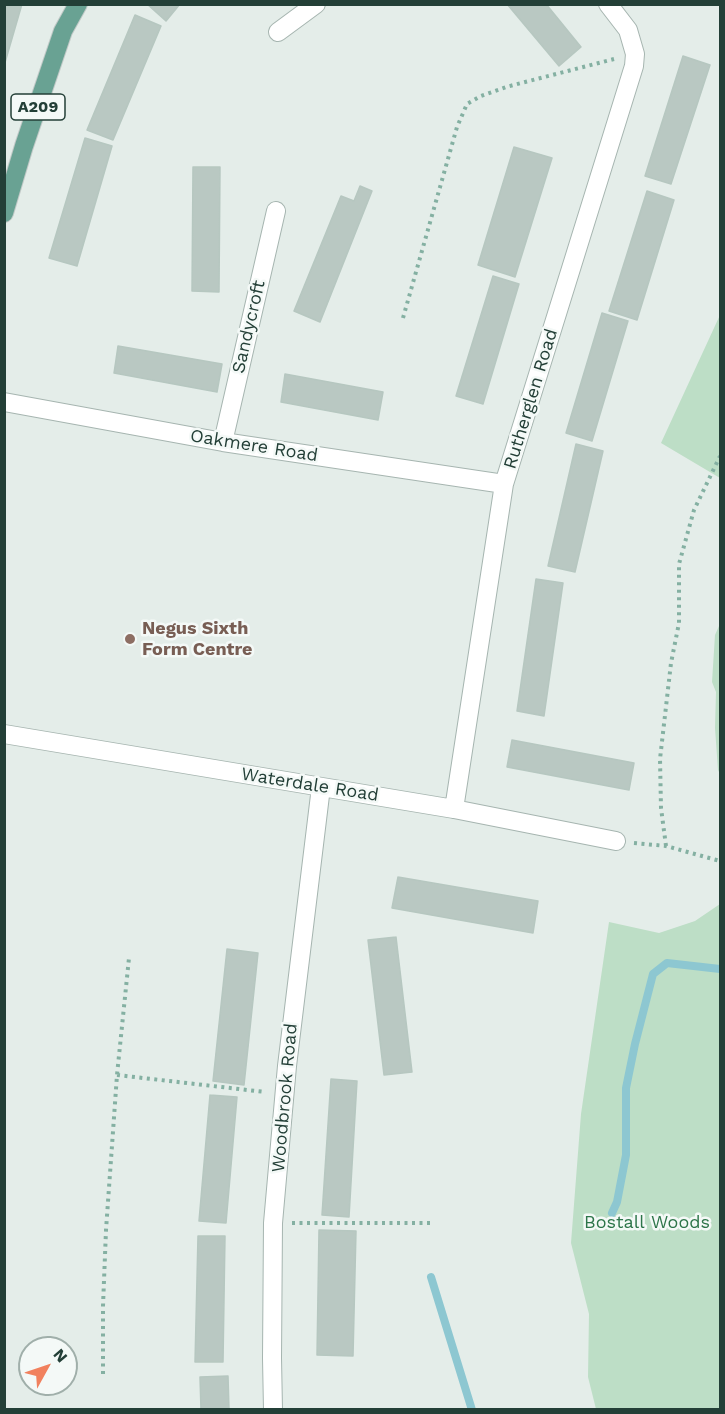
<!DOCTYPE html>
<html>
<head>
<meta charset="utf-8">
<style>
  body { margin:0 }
  #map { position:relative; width:725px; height:1414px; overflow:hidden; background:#e4ede9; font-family:"Work Sans",sans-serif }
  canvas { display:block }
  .frame { position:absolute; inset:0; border:6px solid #233f37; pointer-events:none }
  .north { position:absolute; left:18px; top:1336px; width:60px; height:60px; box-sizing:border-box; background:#f4f9f7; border:2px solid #a0afaa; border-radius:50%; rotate:50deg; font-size:16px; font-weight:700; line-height:24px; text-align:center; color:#233f37 }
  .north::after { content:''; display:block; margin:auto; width:21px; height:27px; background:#f1815e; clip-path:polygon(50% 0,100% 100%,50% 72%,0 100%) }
</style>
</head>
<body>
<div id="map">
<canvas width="725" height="1414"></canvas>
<div class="frame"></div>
<div class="north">N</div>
</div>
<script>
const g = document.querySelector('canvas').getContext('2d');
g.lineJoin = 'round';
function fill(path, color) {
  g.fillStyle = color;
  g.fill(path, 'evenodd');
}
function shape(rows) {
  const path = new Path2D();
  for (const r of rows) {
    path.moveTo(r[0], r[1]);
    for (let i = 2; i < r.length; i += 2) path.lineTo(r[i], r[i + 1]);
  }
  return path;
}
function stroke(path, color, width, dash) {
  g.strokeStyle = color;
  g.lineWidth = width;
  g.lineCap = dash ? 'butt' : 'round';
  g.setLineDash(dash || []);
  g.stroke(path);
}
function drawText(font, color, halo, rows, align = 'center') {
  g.font = font + ' "Work Sans",sans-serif';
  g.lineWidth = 5;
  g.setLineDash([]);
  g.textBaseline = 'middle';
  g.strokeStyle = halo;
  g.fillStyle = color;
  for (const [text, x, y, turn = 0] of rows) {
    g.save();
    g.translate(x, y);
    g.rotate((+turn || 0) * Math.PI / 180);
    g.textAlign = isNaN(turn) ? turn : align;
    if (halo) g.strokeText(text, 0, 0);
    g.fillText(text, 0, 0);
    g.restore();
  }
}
const green = shape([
  [720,315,720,478,661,443],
  [720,608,720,774,718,770,715,728,716,692,712,682,715,635,719,626],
  [720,904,720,1409,596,1409,588,1377,589,1314,571,1243,581,1114,609,922,659,933,695,921]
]);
const stream = shape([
  [612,1213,617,1202,626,1155,626,1088,635,1044,653,974,667,963,720,969],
  [431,1277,472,1410]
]);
const building = shape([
  [4,4,22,4,4,66,4,4],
  [147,4,180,4,166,21,147,4],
  [507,4,546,4,581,47,559,66,507,4],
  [135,15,161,26,113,140,87,130,135,15],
  [683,56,710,65,671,184,645,176,683,56],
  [85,138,112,146,77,266,49,258,85,138],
  [514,147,552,158,515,277,478,265,514,147],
  [193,167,220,167,219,292,192,291,193,167],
  [360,186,372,191,320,322,294,311,341,196,354,201,360,186],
  [647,191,674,200,637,320,609,311,647,191],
  [493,276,519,284,483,404,456,396,493,276],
  [602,313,628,321,592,441,566,433,602,313],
  [118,346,222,364,217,392,114,373,118,346],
  [285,374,383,392,378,420,281,402,285,374],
  [576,444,603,451,575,572,548,566,576,444],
  [536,579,563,583,544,716,517,711,536,579],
  [512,740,634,763,629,790,507,767,512,740],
  [398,877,538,901,533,933,392,908,398,877],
  [396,937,412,1072,384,1075,368,940,396,937],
  [227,949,258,953,244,1085,213,1081,227,949],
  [331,1079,357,1081,349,1217,322,1215,331,1079],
  [210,1095,237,1097,226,1223,199,1221,210,1095],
  [319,1230,356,1231,353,1356,317,1355,319,1230],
  [198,1236,225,1236,223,1362,195,1362,198,1236],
  [228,1376,229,1410,201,1410,200,1377,228,1376]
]);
const path = shape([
  [403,318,457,127,467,104,481,96,506,87,614,59],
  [634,843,666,846,720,861],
  [666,846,661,808,660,759,671,663,679,623,679,564,694,510,720,456],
  [117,1075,265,1092],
  [292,1223,433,1223],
  [103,1374,103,1306,106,1230,117,1075,129,958]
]);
const minor = shape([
  [278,32,316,4],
  [4,402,223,442,504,484],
  [223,442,276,211],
  [4,734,454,809,616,841],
  [454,809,504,484,634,66,635,54,628,30,608,4],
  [273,1410,272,1358,273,1223,287,1066,321,787]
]);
const major = shape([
  [4,213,24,146,63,31,78,4]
]);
const markers = [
  [130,639,6,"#8d6e63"]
];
const shields = [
  [38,107,54]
];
const shieldNames = [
  ["A209",38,107]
];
const streetNames = [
  ["Sandycroft",249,327,-77],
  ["Rutherglen Road",531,399,-73],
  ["Oakmere Road",254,446,9],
  ["Waterdale Road",310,785,9],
  ["Woodbrook Road",285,1098,-85]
];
const educationNames = [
  ["Negus Sixth",142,629],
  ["Form Centre",142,650]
];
const parkNames = [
  ["Bostall Woods",647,1223]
];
fill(green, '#bddec6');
stroke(stream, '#8dc7d1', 8);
fill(building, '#b9c8c2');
stroke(building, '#b6c7c0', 1.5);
stroke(minor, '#a6b5b0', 20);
stroke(major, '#c1c9c7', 20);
stroke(path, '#84b0a2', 4, [3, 4.5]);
stroke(minor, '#fff', 18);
stroke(major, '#69a293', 18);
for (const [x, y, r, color] of markers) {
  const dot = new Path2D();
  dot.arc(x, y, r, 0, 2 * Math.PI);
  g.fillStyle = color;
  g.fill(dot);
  stroke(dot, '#f4f9f7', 2);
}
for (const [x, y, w] of shields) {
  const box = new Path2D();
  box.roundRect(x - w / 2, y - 13, w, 26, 4.5);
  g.fillStyle = '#f4f9f7';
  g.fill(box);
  stroke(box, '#233f37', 1.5);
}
drawText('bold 16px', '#233f37', null, shieldNames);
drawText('18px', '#233f37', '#f4f9f7', streetNames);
drawText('bold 18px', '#785e54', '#f4f9f7', educationNames, 'left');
drawText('18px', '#2d7549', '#f4f9f7', parkNames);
</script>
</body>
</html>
